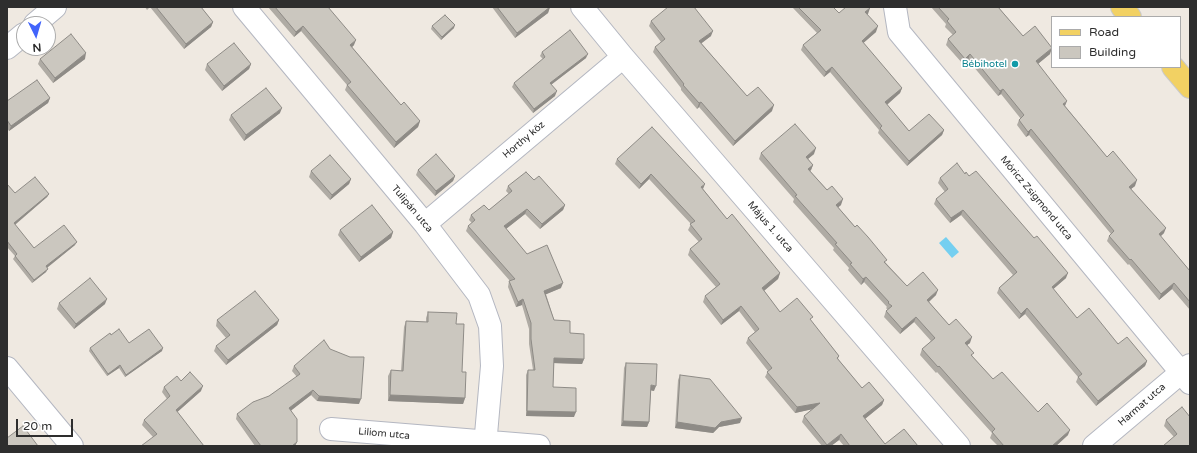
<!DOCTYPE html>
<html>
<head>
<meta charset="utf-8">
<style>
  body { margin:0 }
  #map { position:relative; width:1197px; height:453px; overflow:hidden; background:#efe9e1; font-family:"Varela Round",sans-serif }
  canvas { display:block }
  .frame { position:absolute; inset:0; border:8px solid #2e2e2e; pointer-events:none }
  .legend { position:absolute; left:1051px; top:16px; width:130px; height:52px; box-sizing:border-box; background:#fff; border:1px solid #ababab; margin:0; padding:5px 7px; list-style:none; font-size:12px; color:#2e2e2e }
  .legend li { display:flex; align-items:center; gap:8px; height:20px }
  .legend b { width:20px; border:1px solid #ababab }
  .north { position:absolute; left:16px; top:16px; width:40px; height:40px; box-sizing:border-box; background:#fff; border:1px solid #ababab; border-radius:50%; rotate:175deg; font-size:11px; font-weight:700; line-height:16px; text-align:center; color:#2e2e2e }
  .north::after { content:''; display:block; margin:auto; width:14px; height:18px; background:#4264fb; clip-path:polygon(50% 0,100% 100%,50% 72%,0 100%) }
  .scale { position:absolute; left:16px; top:419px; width:57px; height:18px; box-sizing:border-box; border:2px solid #2e2e2e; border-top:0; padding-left:5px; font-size:12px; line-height:14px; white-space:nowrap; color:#2e2e2e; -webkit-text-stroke:3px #fff; paint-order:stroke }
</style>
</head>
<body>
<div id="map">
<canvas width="1197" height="453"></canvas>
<div class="frame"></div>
<ul class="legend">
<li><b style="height:5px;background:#f2d163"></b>Road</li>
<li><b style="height:11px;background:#cbc7bf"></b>Building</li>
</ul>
<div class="north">N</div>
<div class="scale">20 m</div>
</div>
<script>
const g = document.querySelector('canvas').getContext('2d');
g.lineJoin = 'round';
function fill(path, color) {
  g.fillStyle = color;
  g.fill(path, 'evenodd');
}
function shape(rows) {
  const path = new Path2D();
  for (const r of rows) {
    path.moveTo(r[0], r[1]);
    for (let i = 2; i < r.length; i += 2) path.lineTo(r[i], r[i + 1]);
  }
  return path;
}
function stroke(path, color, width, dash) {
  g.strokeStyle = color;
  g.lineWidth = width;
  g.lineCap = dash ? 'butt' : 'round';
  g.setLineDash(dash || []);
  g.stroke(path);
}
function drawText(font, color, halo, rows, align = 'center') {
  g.font = font + ' "Varela Round",sans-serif';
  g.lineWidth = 3.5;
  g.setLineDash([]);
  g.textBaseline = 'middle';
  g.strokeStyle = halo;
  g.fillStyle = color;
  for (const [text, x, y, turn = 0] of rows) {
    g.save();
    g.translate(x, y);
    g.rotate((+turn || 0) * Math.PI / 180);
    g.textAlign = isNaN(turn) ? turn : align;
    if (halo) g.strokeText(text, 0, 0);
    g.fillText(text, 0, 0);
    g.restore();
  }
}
const water = shape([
  [946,237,959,252,952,258,939,243]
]);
const minor = shape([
  [244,7,425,224,479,295,490,326,492,366,485,446],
  [582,7,623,57,959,446],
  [895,7,899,32,1190,383],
  [35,24,55,7],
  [7,48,24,34],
  [425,224,623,57],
  [7,368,72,446],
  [331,429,539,446],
  [1094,446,1190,365]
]);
const major = shape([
  [1122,7,1130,17],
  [1173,67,1190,87]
]);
const wall = shape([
  [145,7,201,7,213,22,211,27,184,49,150,7,147,10],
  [268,7,328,7,354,45,352,47,401,105,420,121,418,127,394,148,345,90,347,85,301,31,294,37],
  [492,7,550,7,548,13,515,38],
  [792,7,833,7,839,13,870,8,867,14,876,32,863,43,902,88,900,93,887,105,909,131,944,130,942,135,907,166,878,133,879,130,830,72,824,77,801,50,803,45,817,33],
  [931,7,1000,7,999,8,1023,36,1050,54,1038,64,1065,106,1107,157,1135,186,1131,189,1164,233,1160,236,1190,271,1190,310,1172,289,1159,300,1129,264,1128,265,1107,241,1109,236,1111,234,1029,135,1026,137,1017,125,1019,120,1021,119,1001,94,998,96,968,60,963,64,946,45,948,39,953,35,945,27,946,24],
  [651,21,711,36,701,43,747,96,772,111,733,146,699,107,697,109,681,90,681,88,653,52,655,47,661,42,649,26],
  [432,26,454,28,441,40,431,29],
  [542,52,586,58,551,85,555,96,533,113,512,87,514,83,543,59,540,56],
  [40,59,85,59,53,83,38,64],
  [207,64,251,64,249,69,222,91,205,70],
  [50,98,48,103,9,131,7,128,7,101],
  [280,113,244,141,229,120,231,115],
  [761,153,814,154,808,159,813,165,811,170,810,171,841,205,838,207,886,263,907,286,936,295,929,302,949,325,970,343,967,345,973,357,993,379,1068,435,1056,446,998,446,990,438,992,433,937,372,936,373,920,355,922,349,931,341,914,322,900,334,884,317,886,311,888,310,886,308,887,307,864,282,861,285,848,270,849,268,833,250,834,248,793,202,794,199,759,159],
  [617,159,703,189,727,219,780,273,778,279,764,291,780,312,811,321,839,356,838,359,862,388,884,400,882,405,865,419,885,444,918,446,844,446,839,440,831,446,822,446,802,422,804,416,812,409,795,413,765,377,768,371,746,343,748,338,755,332,739,311,721,325,703,302,705,296,716,287,688,255,690,249,699,242,688,230,691,224,649,179,639,189,615,164],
  [418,170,455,176,453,181,435,196,416,175],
  [311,171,351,179,349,184,330,200,309,177],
  [965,174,969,176,1066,278,1053,289,1077,318,1147,361,1145,366,1096,406,1076,382,1078,377,1025,314,1019,319,997,293,999,288,1013,275,961,215,950,223,934,204,936,199,945,192,938,183,940,178],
  [534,180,565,205,563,210,540,229,525,214,506,229,527,254,561,288,546,294,554,320,570,333,584,359,582,364,554,363,553,387,574,417,526,416,526,375,528,370,533,370,529,344,529,329,522,305,516,307,508,287,509,281,510,281,466,231,468,226,472,223,469,220,471,215,489,210,509,194,506,191,508,186],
  [7,184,15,193,49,194,47,197,15,225,34,248,75,245,47,268,46,272,32,283,13,259,15,256,7,247],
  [340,230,393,232,391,238,359,262,338,235],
  [59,303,105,304,74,329,57,309],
  [428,312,456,324,465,398,463,404,388,401,388,376,391,370,401,371,404,327,406,321,426,322,426,318],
  [217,320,279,320,277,325,226,365,214,351,216,346,226,338,216,326],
  [111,335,129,343,162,351,125,377,119,368,107,376,89,351,90,348],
  [626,363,654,391,651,390,649,422,647,427,621,426,624,368],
  [294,366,359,404,317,401,311,395,291,410,297,442,295,446,255,446,236,419,237,414,269,396,297,377,292,371],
  [680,375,740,423,719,427,713,433,675,428,678,380],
  [181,381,201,391,177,412,204,446,153,437,142,425,144,420,167,399,162,392,164,387],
  [1166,420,1190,446,1174,437,1164,426]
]);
const shadedWall = shape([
  [550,7,548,13,515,38,517,33],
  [870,8,868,14,864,17,865,12],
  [213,22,211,27,184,49,186,44],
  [455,25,454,28,441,40,442,37],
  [303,26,301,31,294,37,296,32],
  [878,26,876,32,860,46,862,41],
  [713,31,711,36,698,46,699,41],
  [356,40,354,45,349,50,350,45],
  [1052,48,1050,54,1034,67,1036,61],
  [86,53,85,59,53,83,55,78],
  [588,54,586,58,548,87,550,83],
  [970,54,968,60,963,64,965,59],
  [251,64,249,69,222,91,224,86],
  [832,67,830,72,824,77,826,72],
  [902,88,900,93,883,108,885,102],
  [1003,89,1001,94,998,96,1000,91],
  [557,91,555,96,533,113,534,109],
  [50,98,48,103,9,131,11,126],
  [1067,101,1065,106,1061,110,1063,104],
  [701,102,699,107,697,109,699,103],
  [774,105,772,111,733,146,735,141],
  [282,108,280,113,244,141,246,135],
  [420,121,418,127,394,148,396,142],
  [1031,129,1029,135,1026,137,1028,132],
  [944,130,942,135,907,166,909,161],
  [816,148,814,154,804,162,806,157],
  [813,165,811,170,806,175,808,169],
  [651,174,649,179,639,189,641,184],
  [455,176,453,181,435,196,436,191],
  [351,179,349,184,330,200,332,195],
  [1137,180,1135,186,1127,192,1129,187],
  [705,184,703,189,701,187],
  [49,194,47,197,12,227,14,223],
  [843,199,841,205,834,211,836,205],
  [565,205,563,210,540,229,542,224],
  [527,209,525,214,502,232,504,226],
  [963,210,961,215,950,223,951,218],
  [1166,228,1164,233,1157,240,1159,234],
  [393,232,391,238,359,262,361,257],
  [77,242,75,245,44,270,46,266],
  [48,269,46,272,32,283,34,280],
  [780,273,778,279,760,294,762,288],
  [1068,273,1066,278,1050,292,1052,287],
  [866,277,864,282,861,285,863,279],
  [563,283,561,288,542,296,544,291],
  [1174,283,1172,289,1159,300,1161,294],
  [938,290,936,295,925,305,927,300],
  [107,299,105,304,74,329,76,324],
  [523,299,522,305,516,307,518,302],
  [741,306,739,311,721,325,723,320],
  [1027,308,1025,314,1019,319,1021,314],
  [916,317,914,322,900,334,902,329],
  [279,320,277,325,226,365,228,360],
  [972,337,970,343,963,348,965,343],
  [163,348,162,351,125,377,126,375],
  [554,358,584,359,582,364,552,363],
  [1147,361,1145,366,1096,406,1098,401],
  [120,365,119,368,107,376,108,374],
  [651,385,656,386,654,391,649,390],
  [203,386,201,391,174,415,176,410],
  [313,390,311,395,288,413,289,408],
  [390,395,465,398,463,404,388,401],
  [319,396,361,399,359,404,317,401],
  [884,400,882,405,861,422,863,416],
  [820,403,818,408,795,413,797,407],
  [527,411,576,412,574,417,526,416],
  [742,418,740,423,719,427,713,433,675,428,677,422,721,422],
  [623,421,649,422,647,427,621,426],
  [1070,430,1068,435,1056,446,1052,446],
  [841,434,839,440,831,446,827,446,827,445],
  [297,442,295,446,292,446]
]);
const building = shape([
  [156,7,201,7,213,22,186,44,156,7],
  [275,7,328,7,356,40,350,45,401,105,404,102,420,121,396,142,347,85,351,82,303,26,296,32,275,7],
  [497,7,550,7,517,33,497,7],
  [668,7,694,7,713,31,699,41,747,96,758,87,774,105,735,141,701,102,699,103,683,85,684,84,655,47,665,39,651,21,668,7],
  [798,7,833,7,839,13,846,7,868,7,870,8,865,12,878,26,862,41,902,88,885,102,909,131,929,114,944,130,909,161,880,128,882,126,832,67,826,72,803,45,821,30,798,7],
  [938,7,998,7,1023,36,1035,26,1052,48,1036,61,1067,101,1063,104,1107,157,1113,151,1137,180,1129,187,1166,228,1159,234,1190,271,1190,302,1174,283,1161,294,1131,259,1130,260,1109,236,1114,231,1031,129,1028,132,1019,120,1024,115,1003,89,1000,91,970,54,965,59,948,39,956,32,947,21,949,19,938,7],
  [445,15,455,25,442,37,432,26,445,15],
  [570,30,588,54,550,83,557,91,534,109,514,83,545,57,542,52,570,30],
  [71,34,86,53,55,78,40,59,71,34],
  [234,43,251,64,224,86,207,64,234,43],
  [37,80,50,98,11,126,7,120,7,101,37,80],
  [266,88,282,108,246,135,231,115,266,88],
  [795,124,816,148,806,157,813,165,808,169,827,190,832,186,843,199,836,205,855,227,857,225,868,237,887,260,884,262,907,286,923,272,938,290,927,300,949,325,956,319,972,337,965,343,974,353,971,355,993,379,1002,372,1038,412,1047,403,1070,430,1052,446,1004,446,992,432,995,429,939,366,938,367,922,349,935,338,916,317,902,329,886,311,892,306,888,303,889,302,866,277,863,279,850,264,852,263,835,244,837,243,795,196,797,195,761,153,795,124],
  [652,127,705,184,701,187,727,219,732,214,780,273,762,288,780,312,797,298,813,317,810,319,839,356,837,358,862,388,869,382,884,400,863,416,885,444,904,429,918,446,850,446,841,434,827,445,804,416,820,403,797,407,767,372,772,368,748,338,759,329,741,306,723,320,705,296,720,284,690,249,702,239,690,224,695,221,651,174,641,184,617,159,652,127],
  [436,154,455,176,436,191,418,170,436,154],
  [330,155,351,179,332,195,311,171,330,155],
  [957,163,965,174,966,172,969,176,976,171,1034,238,1037,236,1068,273,1052,287,1077,318,1089,308,1118,344,1127,337,1147,361,1098,401,1078,377,1082,374,1027,308,1021,314,999,288,1017,272,963,210,951,218,936,199,948,189,940,178,957,163],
  [526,172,534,180,539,176,565,205,542,224,527,209,504,226,527,254,547,245,563,283,544,291,554,320,570,321,570,333,584,334,584,359,554,358,553,387,576,388,576,412,527,411,528,370,535,370,531,339,531,323,523,299,518,302,509,281,515,279,468,226,475,220,471,215,484,205,489,210,512,191,508,186,526,172],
  [35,177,49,194,14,223,34,248,64,225,77,242,46,266,48,269,34,280,15,256,17,254,7,241,7,184,15,193,35,177],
  [372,205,393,232,361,257,340,230,372,205],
  [90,278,107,299,76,324,59,303,90,278],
  [255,291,279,320,228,360,216,346,230,335,217,320,255,291],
  [428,312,457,313,456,324,464,324,462,372,466,372,465,398,390,395,391,370,403,371,406,321,428,322,428,312],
  [119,329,129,343,149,329,163,348,126,375,120,365,108,374,90,348,110,333,111,335,119,329],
  [324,340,330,349,350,357,364,357,361,399,319,396,313,390,289,408,297,419,297,442,292,446,261,446,237,414,253,402,269,396,300,374,294,366,324,340],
  [626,363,657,364,656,386,651,385,649,422,623,421,626,363],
  [190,372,203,386,176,410,204,446,141,446,157,434,144,420,170,396,164,387,177,376,181,381,190,372],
  [680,375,710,379,742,418,721,422,715,428,677,422,680,375],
  [1182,407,1190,417,1190,446,1163,446,1177,434,1166,420,1182,407],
  [23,426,38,446,7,446,7,438,23,426]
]);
const markers = [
  [1015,64,4,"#0f9aa8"]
];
const cultureNames = [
  ["Bébihotel",1007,64]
];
const streetNames = [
  ["Horthy köz",524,140,-40],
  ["Móricz Zsigmond utca",1036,198,50],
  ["Tulipán utca",412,209,50],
  ["Május 1. utca",770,227,49],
  ["Harmat utca",1142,405,-41],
  ["Liliom utca",384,434,5]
];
fill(water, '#75cff0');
stroke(minor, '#b4b7c1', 24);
stroke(major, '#c9c9c9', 24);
stroke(minor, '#fff', 22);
stroke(major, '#f2d163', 22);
fill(wall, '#afaba4');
fill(shadedWall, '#8e8b86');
fill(building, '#cbc7bf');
stroke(building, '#8e8b86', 1);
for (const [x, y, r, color] of markers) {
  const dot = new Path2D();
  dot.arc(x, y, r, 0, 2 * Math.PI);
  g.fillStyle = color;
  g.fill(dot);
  stroke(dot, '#fff', 1.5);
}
drawText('10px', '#0d838f', '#fff', cultureNames, 'right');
drawText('10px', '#2e2e2e', '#fff', streetNames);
</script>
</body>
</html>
